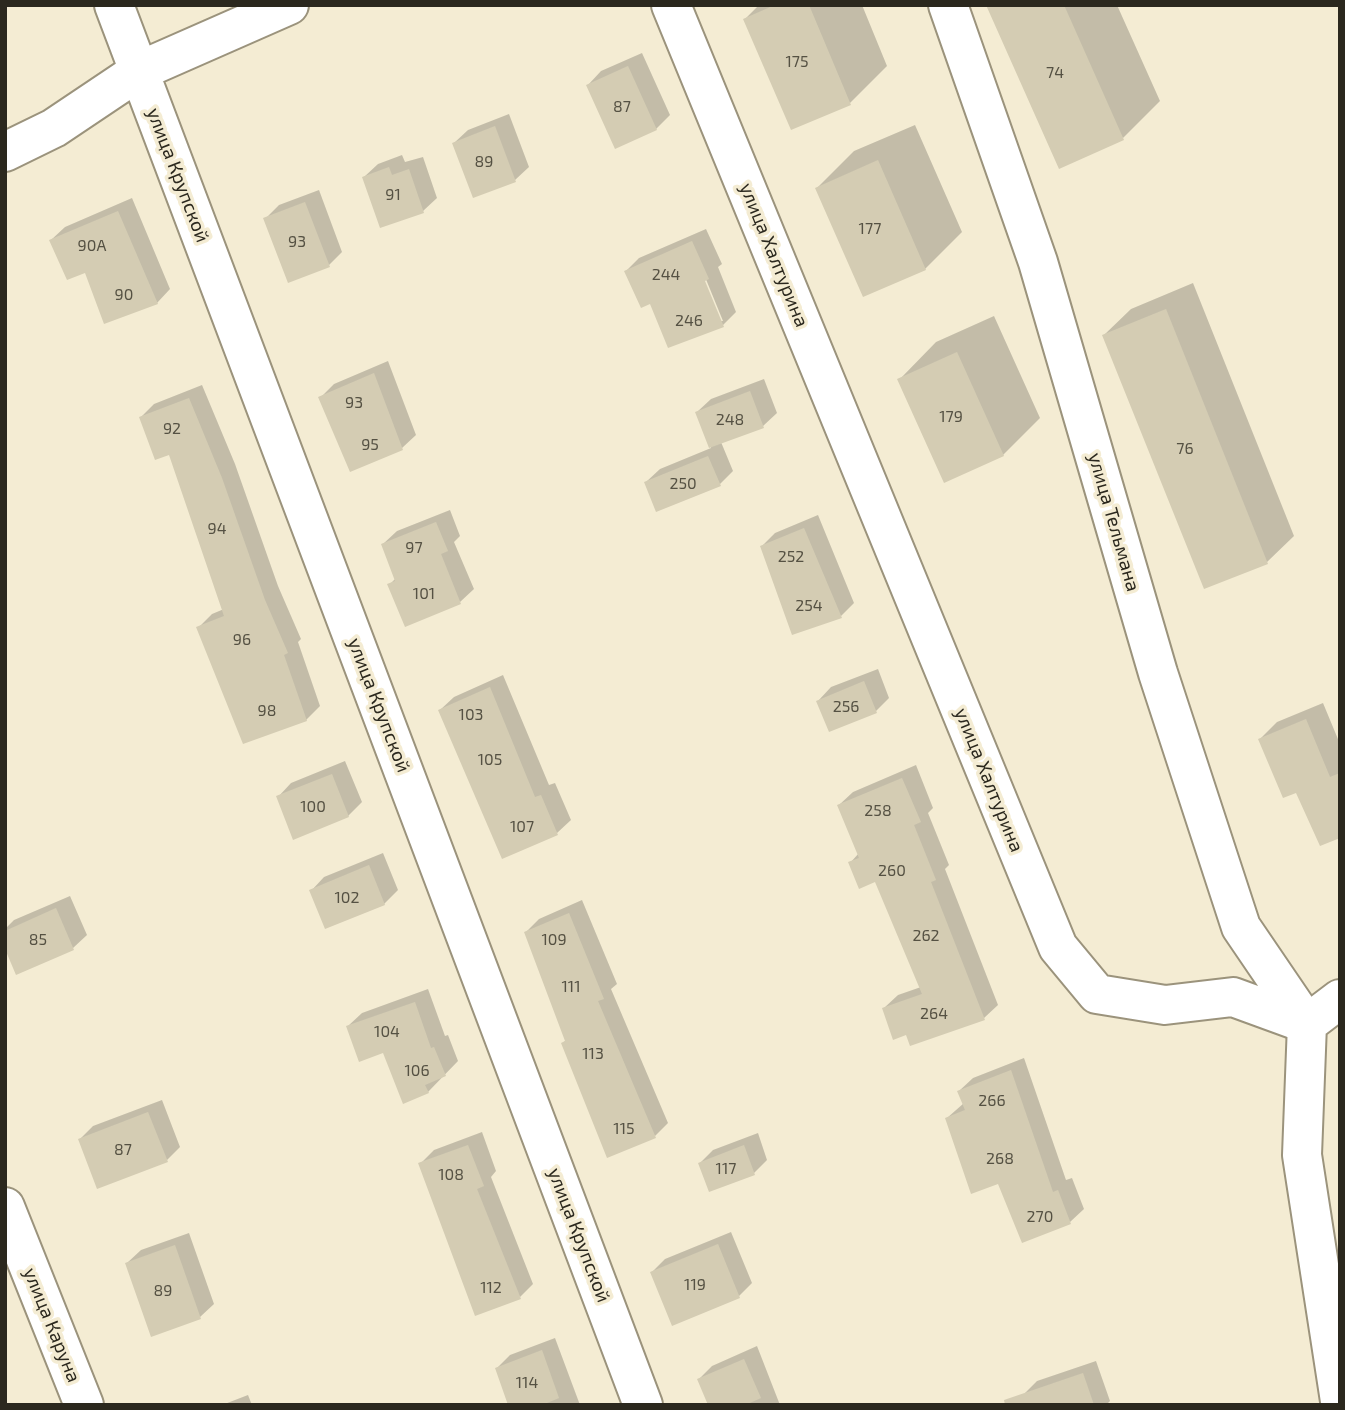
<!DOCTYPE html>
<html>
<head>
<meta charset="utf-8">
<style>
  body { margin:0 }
  #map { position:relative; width:1345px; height:1410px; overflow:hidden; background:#f4ecd3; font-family:"Exo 2",sans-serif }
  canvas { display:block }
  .frame { position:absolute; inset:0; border:7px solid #2b281e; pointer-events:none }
</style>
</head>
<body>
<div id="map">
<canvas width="1345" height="1410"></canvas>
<div class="frame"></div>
</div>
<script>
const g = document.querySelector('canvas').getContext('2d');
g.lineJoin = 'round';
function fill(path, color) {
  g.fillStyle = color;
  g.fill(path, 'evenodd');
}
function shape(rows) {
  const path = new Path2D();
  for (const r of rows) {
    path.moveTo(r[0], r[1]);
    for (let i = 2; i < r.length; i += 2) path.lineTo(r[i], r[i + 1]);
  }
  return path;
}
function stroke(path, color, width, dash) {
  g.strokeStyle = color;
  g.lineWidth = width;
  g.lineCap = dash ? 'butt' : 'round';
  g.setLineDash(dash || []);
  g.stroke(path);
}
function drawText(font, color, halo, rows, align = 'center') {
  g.font = font + ' "Exo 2",sans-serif';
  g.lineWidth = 7;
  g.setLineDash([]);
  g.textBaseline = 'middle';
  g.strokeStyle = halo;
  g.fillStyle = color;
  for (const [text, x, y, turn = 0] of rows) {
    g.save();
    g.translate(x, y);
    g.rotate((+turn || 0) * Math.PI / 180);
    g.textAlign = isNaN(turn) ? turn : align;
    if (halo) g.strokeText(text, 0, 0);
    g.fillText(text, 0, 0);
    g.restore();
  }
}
const shadow = shape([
  [759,5,862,5,887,66,850,103,792,128,745,19],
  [988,5,1117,5,1160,101,1123,138],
  [642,53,670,115,656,129,588,85,601,71],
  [509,114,529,167,515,180,474,196,454,143,468,130],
  [915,125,962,232,925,269,817,188,854,151],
  [402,155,405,162,423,157,437,198,423,211,364,177,378,164],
  [319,190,342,252,329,265,265,219,279,205],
  [132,198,170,289,157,303,86,270,51,240,65,227],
  [706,229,722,264,718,267,736,312,723,325,651,302,626,271,639,258],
  [703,272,723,321,719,321,700,273],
  [1193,283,1294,536,1267,562,1205,587,1104,335,1131,309],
  [994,316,1040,418,1003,455,900,379,936,342],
  [388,361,416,435,402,448,320,398,334,384],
  [764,379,777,413,763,426,721,442,733,471,720,484,646,482,660,469,711,448,697,412,711,399],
  [202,385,235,464,278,586,301,639,298,642,320,706,306,720,198,628,212,614,224,609,170,452,141,417,154,404],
  [450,510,460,536,454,542,474,589,460,602,389,585,396,578,383,544,397,531],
  [818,515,854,603,841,616,762,546,775,533],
  [878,669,889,698,876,711,818,701,831,687],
  [503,675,549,785,555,783,571,820,557,833,503,857,440,710,454,697],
  [1323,703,1340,744,1340,836,1297,791,1260,739,1277,722],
  [345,761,362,802,348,816,278,797,291,783],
  [916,765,933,808,928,813,949,865,945,869,998,1005,984,1018,911,1044,907,1033,884,1008,898,995,921,987,876,880,850,863,859,853,839,805,853,792],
  [383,853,398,890,384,904,311,891,324,877],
  [70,896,87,935,73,948,17,973,5,945,5,929,14,920],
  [582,900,617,984,611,989,668,1123,655,1136,563,1043,566,1040,526,932,539,919],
  [428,989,445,1036,448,1035,458,1061,428,1092,384,1051,348,1026,362,1013],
  [1024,1058,1066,1180,1072,1178,1084,1209,1070,1222,999,1182,947,1118,964,1103,959,1091,973,1078],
  [162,1100,180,1147,167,1160,80,1139,93,1126],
  [482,1132,496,1171,491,1177,533,1284,520,1297,420,1164,434,1150],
  [758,1133,767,1160,754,1173,700,1163,713,1150],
  [731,1232,752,1283,739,1296,652,1272,665,1259],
  [189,1233,214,1304,200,1317,127,1263,141,1250],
  [555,1338,580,1405,511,1405,497,1368,510,1355],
  [757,1346,780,1405,709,1405,699,1379,712,1366],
  [1096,1361,1110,1401,1106,1405,1027,1405,1023,1395,1037,1381],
  [248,1395,252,1405,222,1405]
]);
const building = shape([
  [775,5,809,5,851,105,791,130,743,19],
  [986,5,1064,5,1124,140,1059,169],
  [628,66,657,130,615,149,586,85],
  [495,126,516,182,473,198,452,143],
  [878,160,926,270,863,297,815,188],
  [389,167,392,175,409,169,424,213,380,228,362,177],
  [305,202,330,267,288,283,263,218],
  [118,211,158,304,104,324,85,273,67,280,49,240],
  [692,241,709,279,705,281,724,327,668,348,650,304,641,308,624,271],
  [1166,309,1268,564,1204,589,1102,335],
  [957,352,1004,456,944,483,897,379],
  [374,373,403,450,350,472,318,397],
  [750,391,764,428,709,448,695,412],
  [189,398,222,478,265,600,288,653,284,655,307,721,243,744,196,627,224,616,169,455,155,460,139,417],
  [708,456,721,486,656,512,644,482],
  [436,522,448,551,441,554,461,604,405,627,387,584,395,581,381,544],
  [804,528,842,618,792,635,760,546],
  [864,681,877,713,829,732,816,701],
  [490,687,535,797,541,795,558,835,502,859,438,710],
  [1306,719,1330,777,1340,773,1340,838,1320,846,1296,793,1283,798,1258,739],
  [332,774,349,817,293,840,276,796],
  [902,778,921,822,914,825,936,880,931,882,985,1020,910,1046,906,1035,893,1040,882,1008,922,994,875,882,859,889,848,862,859,858,837,805],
  [369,865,385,905,325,929,309,890],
  [56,908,74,950,16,975,5,949,5,931],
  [569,913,604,999,598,1001,656,1138,607,1158,561,1043,565,1041,524,932],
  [415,1002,431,1048,434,1047,446,1076,425,1085,429,1093,403,1104,383,1053,359,1062,346,1026],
  [1011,1070,1053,1192,1058,1190,1071,1224,1022,1243,998,1184,971,1194,945,1118,965,1110,957,1091],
  [148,1112,168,1162,97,1189,78,1139],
  [468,1145,484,1186,477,1189,521,1299,475,1316,418,1163],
  [744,1145,755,1175,709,1192,698,1163],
  [718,1244,740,1298,672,1326,650,1272],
  [175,1245,201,1319,151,1337,125,1263],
  [542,1350,559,1398,542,1405,508,1405,495,1368],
  [744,1359,761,1398,745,1405,708,1405,697,1379],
  [1083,1373,1094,1405,1005,1405,1004,1400]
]);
const minor = shape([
  [114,5,643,1405],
  [671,5,1058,947,1097,994,1165,1005,1233,997,1307,1024],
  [948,5,1038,262,1158,673,1241,927,1307,1024],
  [5,152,54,128,139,71,289,5],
  [5,1207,84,1405]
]);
const major = shape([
  [1340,999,1307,1024,1302,1155,1340,1401]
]);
const numberNames = [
  ["175",797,62],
  ["74",1055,73],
  ["87",622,107],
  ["89",484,162],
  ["91",393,195],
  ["177",870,229],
  ["93",297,242],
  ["90А",92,246],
  ["244",666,275],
  ["90",124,295],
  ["246",689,321],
  ["93",354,403],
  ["179",951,417],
  ["248",730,420],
  ["92",172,429],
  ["95",370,445],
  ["76",1185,449],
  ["250",683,484],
  ["94",217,529],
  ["97",414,548],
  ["252",791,557],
  ["101",424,594],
  ["254",809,606],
  ["96",242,640],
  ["256",846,707],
  ["98",267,711],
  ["103",471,715],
  ["105",490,760],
  ["100",313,807],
  ["258",878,811],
  ["107",522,827],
  ["260",892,871],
  ["102",347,898],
  ["262",926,936],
  ["85",38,940],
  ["109",554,940],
  ["111",571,987],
  ["264",934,1014],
  ["104",387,1032],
  ["113",593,1054],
  ["106",417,1071],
  ["266",992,1101],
  ["115",624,1129],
  ["87",123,1150],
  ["268",1000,1159],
  ["117",726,1169],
  ["108",451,1175],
  ["270",1040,1217],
  ["119",695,1285],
  ["112",491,1288],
  ["89",163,1291],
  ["114",527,1383]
];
const streetNames = [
  ["улица Крупской",178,175,69],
  ["улица Халтурина",774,255,68],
  ["улица Тельмана",1114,522,74],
  ["улица Крупской",379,705,69],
  ["улица Халтурина",989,780,68],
  ["улица Крупской",579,1235,69],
  ["улица Каруна",52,1325,68]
];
fill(shadow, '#0003');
fill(building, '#d4ccb3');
stroke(minor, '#9b937c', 42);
stroke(major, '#9b937c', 42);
stroke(minor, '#fff', 38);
stroke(major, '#fff', 38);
drawText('16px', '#555143', null, numberNames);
drawText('19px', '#2b281e', '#f4ecd3', streetNames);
</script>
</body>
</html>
